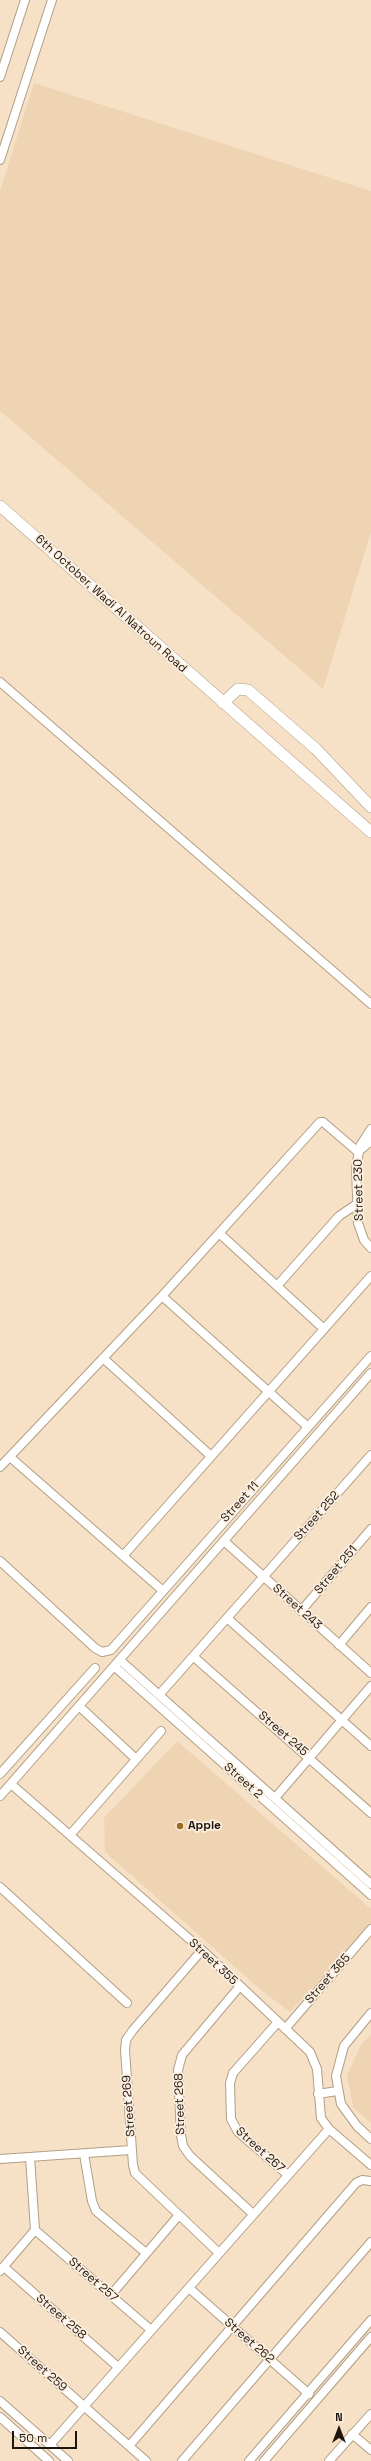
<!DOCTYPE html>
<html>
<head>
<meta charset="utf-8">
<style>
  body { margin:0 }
  #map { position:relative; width:371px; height:2461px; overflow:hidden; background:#f6e1c6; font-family:"Space Grotesk",sans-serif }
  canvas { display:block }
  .north { position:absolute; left:319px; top:2409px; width:40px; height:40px; -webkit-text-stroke:3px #fcefe0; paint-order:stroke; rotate:0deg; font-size:11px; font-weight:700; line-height:16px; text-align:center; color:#1e160d }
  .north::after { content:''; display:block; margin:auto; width:14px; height:18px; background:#1e160d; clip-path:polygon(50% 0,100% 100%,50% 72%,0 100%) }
  .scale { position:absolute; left:12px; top:2431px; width:65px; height:18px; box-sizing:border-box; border:2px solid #1e160d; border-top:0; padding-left:5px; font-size:12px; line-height:14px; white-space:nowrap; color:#1e160d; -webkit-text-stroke:3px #fcefe0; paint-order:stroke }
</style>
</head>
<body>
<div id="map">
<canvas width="371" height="2461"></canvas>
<div class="north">N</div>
<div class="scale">50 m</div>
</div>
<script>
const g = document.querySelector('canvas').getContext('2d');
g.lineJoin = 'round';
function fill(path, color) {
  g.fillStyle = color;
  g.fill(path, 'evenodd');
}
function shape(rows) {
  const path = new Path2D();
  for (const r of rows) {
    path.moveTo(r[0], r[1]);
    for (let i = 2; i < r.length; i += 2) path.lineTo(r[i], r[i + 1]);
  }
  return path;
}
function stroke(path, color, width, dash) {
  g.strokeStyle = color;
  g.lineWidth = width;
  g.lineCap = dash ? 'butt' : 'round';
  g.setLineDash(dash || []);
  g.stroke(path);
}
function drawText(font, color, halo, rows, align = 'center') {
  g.font = font + ' "Space Grotesk",sans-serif';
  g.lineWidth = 3.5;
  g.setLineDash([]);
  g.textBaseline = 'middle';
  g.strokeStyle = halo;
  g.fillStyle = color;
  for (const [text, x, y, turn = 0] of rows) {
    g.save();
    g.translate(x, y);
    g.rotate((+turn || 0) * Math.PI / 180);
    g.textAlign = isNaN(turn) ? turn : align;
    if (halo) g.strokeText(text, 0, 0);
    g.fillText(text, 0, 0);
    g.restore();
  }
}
const built = shape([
  [34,83,371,191,371,532,323,689,0,411,0,191],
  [177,1741,371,1909,371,1925,290,2012,261,1990,105,1852,104,1818],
  [371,2034,371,2123,353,2107,347,2075,361,2045]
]);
const minor = shape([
  [0,77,25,0],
  [0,160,52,0],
  [0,682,371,1004],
  [371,1129,360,1146,356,1168,358,1223,364,1240,371,1248],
  [359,1151,371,1141],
  [219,1233,324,1329],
  [277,1286,339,1216,357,1204],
  [162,1296,308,1427],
  [103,1358,211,1456],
  [10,1457,162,1590],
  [0,1467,162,1296,320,1122,323,1122,358,1152],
  [224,1541,371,1673],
  [123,1556,371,1276],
  [0,1561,95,1648,102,1652,111,1650,371,1356],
  [301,1611,371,1529],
  [227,1618,371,1746],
  [339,1645,371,1607],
  [194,1657,371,1813],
  [121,1661,371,1884],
  [115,1667,371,1895],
  [159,1695,371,1455],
  [80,1707,136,1759],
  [0,1774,95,1668],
  [11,1784,202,1950,310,2052,317,2069,321,2118,329,2129,371,2165],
  [0,1796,371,1373],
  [275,1798,371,1686],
  [70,1835,161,1731],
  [0,1887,127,2003],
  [202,1950,133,2030,126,2040,125,2050,133,2165,135,2173,219,2253],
  [240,1986,182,2055,178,2070,181,2135,183,2146,190,2156,253,2214],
  [371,2013,344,2046,336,2076,341,2104,357,2126,371,2139],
  [278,2022,233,2073,230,2083,231,2119,238,2132,288,2175],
  [285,2029,371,1929],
  [318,2094,337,2091],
  [84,2154,92,2201,96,2211,146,2253],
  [0,2159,131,2150],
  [35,2230,151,2330],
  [4,2267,118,2367],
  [0,2271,35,2230,30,2157],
  [189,2288,309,2394],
  [111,2295,179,2215],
  [0,2332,146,2461],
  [0,2401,68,2461],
  [0,2417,49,2461],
  [352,2434,371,2450],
  [50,2445,329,2129],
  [129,2446,356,2183,362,2180,371,2181],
  [182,2461,371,2242],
  [249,2461,371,2320],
  [264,2461,371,2337],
  [329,2461,371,2414]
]);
const tertiary = shape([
  [0,506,371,832],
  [223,703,238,689,248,690,316,749,371,807]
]);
const markers = [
  [180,1826,4,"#9d6b21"]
];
const streetNames = [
  ["6th October, Wadi Al Natroun Road",111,604,42],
  ["Street 230",359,1190,-91],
  ["Street 11",240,1502,-48],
  ["Street 252",317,1516,-48],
  ["Street 251",336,1570,-50],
  ["Street 243",297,1607,42],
  ["Street 245",283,1734,41],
  ["Street 2",243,1781,42],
  ["Street 355",213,1962,43],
  ["Street 365",328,1979,-49],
  ["Street 268",180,2104,-92],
  ["Street 269",129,2106,-94],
  ["Street 267",260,2150,42],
  ["Street 257",93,2280,41],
  ["Street 258",61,2317,41],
  ["Street 262",249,2341,41],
  ["Street 259",42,2369,42]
];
const poiNames = [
  ["Apple",188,1826]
];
fill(built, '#efd4b4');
stroke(minor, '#b29e85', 10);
stroke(tertiary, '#b29e85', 12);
stroke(minor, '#fff', 8);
stroke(tertiary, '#fff', 11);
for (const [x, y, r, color] of markers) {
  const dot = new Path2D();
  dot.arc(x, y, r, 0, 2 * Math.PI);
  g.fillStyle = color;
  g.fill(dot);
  stroke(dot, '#fcefe0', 1.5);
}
drawText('12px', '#1e160d', '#fcefe0', streetNames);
drawText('bold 12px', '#1e160d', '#fcefe0', poiNames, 'left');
</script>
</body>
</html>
